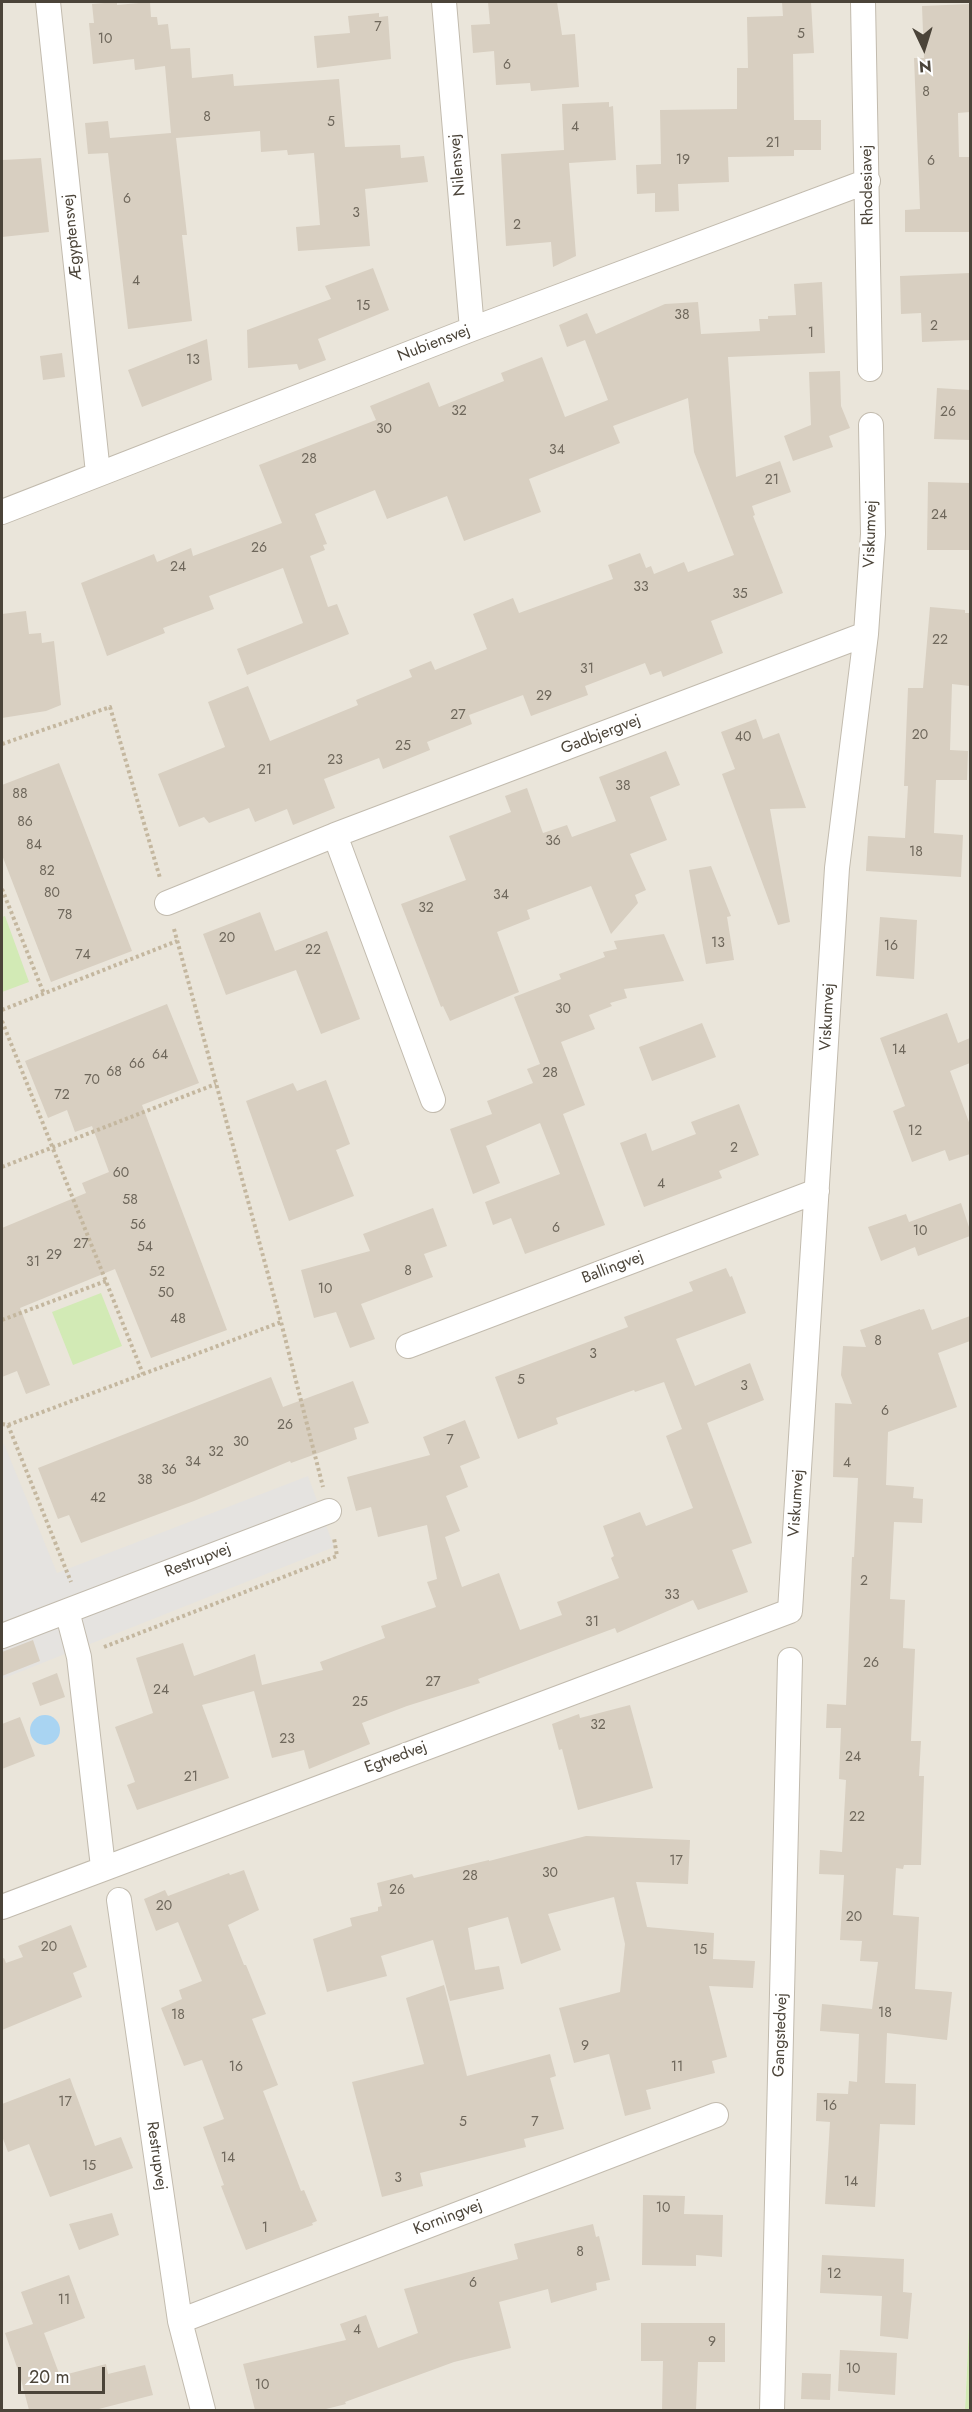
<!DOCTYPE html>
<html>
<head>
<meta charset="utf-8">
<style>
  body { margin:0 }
  #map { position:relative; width:972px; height:2412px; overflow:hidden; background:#f6f3ec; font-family:Jost,sans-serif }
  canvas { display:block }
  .frame { position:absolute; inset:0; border:3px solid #4b4439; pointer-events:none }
  .north { position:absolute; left:894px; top:18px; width:60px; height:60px; -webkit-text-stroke:4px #fff; paint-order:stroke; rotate:176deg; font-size:16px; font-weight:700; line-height:24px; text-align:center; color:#4b4439 }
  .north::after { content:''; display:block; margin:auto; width:21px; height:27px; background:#4b4439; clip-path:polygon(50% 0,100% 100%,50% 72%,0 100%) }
  .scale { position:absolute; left:18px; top:2367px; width:87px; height:27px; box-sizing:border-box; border:3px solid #4b4439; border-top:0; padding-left:8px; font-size:18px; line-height:21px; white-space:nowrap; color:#4b4439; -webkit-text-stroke:4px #fff; paint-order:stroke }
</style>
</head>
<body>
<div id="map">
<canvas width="972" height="2412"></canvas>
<div class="frame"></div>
<div class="north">N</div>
<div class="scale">20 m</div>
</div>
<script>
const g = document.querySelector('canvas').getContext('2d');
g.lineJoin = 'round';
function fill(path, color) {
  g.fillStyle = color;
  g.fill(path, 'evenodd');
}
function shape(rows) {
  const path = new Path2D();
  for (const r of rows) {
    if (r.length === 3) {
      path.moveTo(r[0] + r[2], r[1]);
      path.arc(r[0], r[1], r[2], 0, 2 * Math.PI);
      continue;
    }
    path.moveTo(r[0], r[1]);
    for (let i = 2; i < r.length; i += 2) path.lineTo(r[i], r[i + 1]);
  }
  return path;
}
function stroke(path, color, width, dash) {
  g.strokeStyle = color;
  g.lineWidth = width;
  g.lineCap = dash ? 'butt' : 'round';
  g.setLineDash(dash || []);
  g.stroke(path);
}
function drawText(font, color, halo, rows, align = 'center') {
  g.font = font + ' Jost,sans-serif';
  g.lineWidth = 6;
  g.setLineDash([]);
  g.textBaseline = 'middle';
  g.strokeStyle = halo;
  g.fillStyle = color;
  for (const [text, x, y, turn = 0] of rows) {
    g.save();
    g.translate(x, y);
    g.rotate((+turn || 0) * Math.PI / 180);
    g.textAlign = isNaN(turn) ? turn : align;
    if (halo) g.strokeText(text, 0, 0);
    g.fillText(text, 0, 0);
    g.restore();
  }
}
const residential = shape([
  [2,2,970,2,970,2306,965,2410,2,2410]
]);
const green = shape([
  [5,916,29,982,2,992,2,917],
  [101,1293,122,1346,73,1365,52,1312],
  [970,2306,970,2410,965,2410]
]);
const parking = shape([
  [4,1444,57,1573,308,1476,334,1547,2,1679,2,1445]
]);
const water = shape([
  [45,1730,15]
]);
const building = shape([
  [117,2,117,5,150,2,151,17,157,17,158,25,168,24,171,49,190,48,192,78,233,74,234,86,339,79,345,147,400,145,401,158,424,156,428,182,365,189,370,246,298,251,296,227,320,225,314,153,288,155,287,150,261,152,260,131,176,138,187,235,182,235,192,321,128,329,108,153,88,154,85,123,108,121,110,138,171,133,165,66,135,70,134,59,93,64,89,23,94,23,92,4],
  [488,2,557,2,562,35,575,34,579,87,531,91,530,83,496,85,494,51,473,53,471,25,490,24],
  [782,2,811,2,814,53,793,54,794,120,821,120,821,150,794,150,794,156,728,157,729,182,678,184,679,211,655,212,655,193,637,194,636,165,661,164,660,110,737,109,737,68,748,68,747,17,783,16],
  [970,4,970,112,958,113,959,157,970,157,970,232,905,232,905,210,920,209,914,58,924,58,922,6],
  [379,13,379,17,388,16,391,59,317,68,314,36,350,33,348,16],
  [609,102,609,107,613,106,616,160,569,163,576,256,553,267,551,242,506,246,501,154,564,150,562,104],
  [41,158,49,232,2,237,2,160],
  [373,268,389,310,318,339,326,360,299,370,297,364,248,368,247,330,331,299,325,286],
  [970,273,970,340,922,342,921,313,901,314,900,276],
  [822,282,825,353,728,357,736,477,780,461,791,492,752,506,755,515,753,516,783,593,711,621,723,653,663,677,661,671,650,675,645,663,585,686,588,695,531,716,523,695,469,715,472,724,427,742,430,750,383,769,379,758,324,779,335,808,293,825,287,809,255,822,249,808,209,823,204,817,179,827,158,774,225,747,208,702,248,686,270,741,358,705,356,700,412,677,409,670,431,661,435,670,487,649,473,614,513,598,519,613,613,579,608,565,640,553,646,568,651,566,654,574,684,562,688,572,734,555,694,452,688,398,613,426,620,443,529,479,541,512,464,541,447,496,387,519,375,490,315,514,327,544,323,545,325,550,310,556,328,607,337,604,349,634,247,675,237,649,303,623,283,568,209,596,214,609,163,628,165,633,107,656,81,583,154,554,157,562,191,548,193,556,282,523,259,465,376,420,370,406,429,382,439,407,504,381,501,373,542,357,565,417,608,400,585,340,567,347,559,325,587,313,596,334,665,304,698,302,701,334,760,331,759,319,768,319,768,316,796,315,794,284],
  [207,339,212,380,142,407,128,370],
  [62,353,65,377,43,380,40,356],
  [840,371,841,406,850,428,829,436,833,447,793,461,784,436,811,425,809,372],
  [937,388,970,390,970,440,934,439],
  [928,482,970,483,970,550,927,550],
  [930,607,965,610,965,613,970,613,970,686,952,684,950,750,968,751,967,780,936,780,934,833,963,835,961,877,866,871,868,836,905,838,908,786,904,786,908,688,923,688],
  [26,611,29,634,41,633,42,643,54,641,61,705,46,711,2,718,2,614],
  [756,719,763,739,779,733,806,808,770,809,790,922,778,925,722,774,735,769,721,732],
  [666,751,680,785,650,797,667,840,630,854,646,890,635,895,638,903,611,934,591,886,527,910,530,919,497,932,519,992,450,1021,443,1006,441,1007,401,904,466,880,449,836,511,812,505,796,527,788,543,833,567,825,572,837,616,821,599,777],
  [59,763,132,951,51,982,2,855,2,785],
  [711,866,731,916,727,917,734,960,706,964,689,870],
  [260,912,275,951,327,931,360,1019,321,1034,296,970,226,995,203,934],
  [880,917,917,920,914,979,876,976],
  [664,934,684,981,624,989,627,998,610,1003,612,1006,589,1015,595,1029,561,1042,585,1105,563,1114,605,1225,525,1254,511,1218,493,1225,485,1202,560,1174,540,1123,486,1146,500,1183,473,1194,450,1129,492,1114,487,1101,533,1083,527,1069,540,1064,514,997,561,979,559,974,605,957,603,952,617,949,614,941],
  [167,1004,199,1083,142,1105,227,1330,151,1358,115,1269,20,1308,50,1385,26,1394,17,1371,2,1377,2,1228,86,1193,82,1183,109,1172,92,1126,75,1132,67,1110,48,1118,25,1061],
  [947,1013,958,1043,970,1038,970,1063,950,1071,970,1125,970,1154,949,1161,945,1150,912,1162,893,1111,905,1106,880,1038],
  [702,1023,716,1057,652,1081,639,1047],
  [326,1080,350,1144,336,1150,354,1196,289,1221,246,1101,293,1083,297,1091],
  [739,1104,759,1155,719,1171,722,1178,644,1207,620,1143,646,1133,652,1151,696,1134,691,1122],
  [961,1203,970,1230,970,1236,918,1256,915,1247,881,1261,868,1227,906,1214,909,1222],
  [433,1208,447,1246,424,1254,433,1277,361,1304,375,1339,350,1348,336,1312,314,1318,301,1270,370,1251,363,1234],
  [726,1268,730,1277,732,1276,746,1313,676,1339,695,1386,750,1363,764,1400,707,1423,752,1543,732,1550,748,1592,698,1610,693,1600,617,1633,615,1628,478,1679,480,1683,407,1706,362,1723,370,1744,309,1769,304,1750,272,1758,254,1691,202,1705,229,1778,137,1810,127,1785,135,1782,115,1727,153,1713,136,1658,183,1643,194,1676,255,1654,262,1685,323,1670,320,1662,385,1638,381,1626,436,1607,427,1582,437,1579,427,1525,378,1537,371,1507,356,1511,347,1477,430,1455,423,1437,465,1420,480,1458,460,1466,468,1487,446,1496,460,1531,445,1537,462,1587,499,1573,520,1630,562,1615,557,1602,619,1578,611,1558,614,1556,603,1526,640,1512,646,1526,693,1508,666,1436,682,1429,664,1382,635,1392,634,1390,556,1418,558,1424,518,1439,495,1377,628,1327,624,1317,693,1291,689,1282],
  [920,1309,920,1310,924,1309,932,1330,970,1316,970,1341,938,1353,957,1407,888,1432,886,1485,914,1487,913,1498,923,1499,922,1523,894,1522,890,1599,905,1600,903,1648,915,1649,911,1741,921,1741,919,1776,924,1776,921,1865,904,1865,903,1869,896,1868,893,1915,919,1917,915,1989,952,1992,947,2040,887,2033,885,2083,916,2084,915,2125,880,2124,875,2207,825,2204,830,2122,816,2121,817,2093,848,2094,849,2081,857,2082,859,2034,820,2031,822,2004,872,2009,878,1962,860,1961,862,1941,840,1940,844,1875,819,1874,820,1850,842,1852,846,1780,839,1779,841,1728,826,1728,827,1704,846,1705,852,1557,854,1557,858,1478,833,1477,835,1403,852,1404,841,1375,843,1346,866,1347,860,1330],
  [271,1377,283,1407,353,1381,369,1423,354,1428,357,1439,291,1463,290,1461,194,1501,81,1543,69,1515,58,1519,38,1468],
  [33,1640,40,1661,2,1676,2,1652],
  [57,1673,65,1697,40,1706,32,1683],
  [630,1705,653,1788,578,1810,562,1749,559,1750,552,1724,579,1714,580,1718],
  [20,1717,35,1756,2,1769,2,1724],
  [586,1836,690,1840,688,1884,636,1882,647,1927,714,1933,713,1959,755,1961,753,1988,709,1986,727,2057,712,2061,715,2073,646,2090,651,2109,625,2116,609,2054,574,2063,559,2008,620,1992,625,1944,614,1897,548,1914,561,1950,521,1964,508,1917,468,1928,475,1970,499,1966,504,1989,450,2001,433,1940,381,1956,387,1976,327,1992,313,1939,352,1926,350,1918,378,1911,378,1907,382,1906,377,1883,412,1874,414,1878,489,1860,489,1861],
  [244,1870,259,1910,228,1925,244,1965,246,1965,266,2014,252,2019,278,2085,263,2091,301,2191,304,2190,317,2221,312,2223,313,2225,246,2250,221,2186,224,2185,203,2127,224,2119,202,2060,184,2066,161,2008,182,1999,179,1990,202,1981,178,1922,156,1931,144,1899,165,1890,168,1896,229,1873,230,1875],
  [71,1925,87,1967,73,1973,82,1997,2,2030,2,1959,4,1958,6,1963,23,1957,18,1946],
  [444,1985,467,2076,550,2054,556,2076,550,2078,564,2129,524,2139,526,2147,420,2173,423,2186,382,2197,352,2082,424,2064,406,1998],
  [70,2078,95,2146,121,2137,133,2168,50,2197,29,2144,8,2152,2,2136,2,2104],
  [643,2195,685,2196,684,2214,723,2215,722,2257,696,2255,696,2266,642,2265],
  [112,2213,119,2235,79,2250,69,2224],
  [593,2224,596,2237,599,2236,610,2280,596,2283,597,2290,551,2303,548,2289,499,2302,511,2348,454,2362,345,2402,346,2404,322,2410,255,2410,243,2364,346,2340,340,2324,366,2315,378,2348,418,2333,404,2289,518,2259,514,2244],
  [822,2255,904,2259,903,2292,912,2293,908,2339,880,2336,882,2296,820,2293],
  [69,2275,85,2318,44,2333,60,2376,106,2364,108,2374,145,2365,153,2395,95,2410,29,2410,20,2376,5,2333,33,2324,21,2292],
  [641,2323,725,2323,725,2362,698,2362,696,2410,662,2410,663,2361,641,2361],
  [840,2350,897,2353,895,2395,838,2391],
  [802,2373,831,2374,830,2400,801,2399]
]);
const path = shape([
  [2,744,110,707,160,878],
  [2,889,44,994],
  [174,929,281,1322,323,1487],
  [2,1010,177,941],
  [2,1021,143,1374],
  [2,1167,216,1084],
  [2,1320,106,1281],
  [2,1424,8,1425,71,1582],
  [8,1425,281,1322],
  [104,1647,337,1556,334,1538]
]);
const street = shape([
  [48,2,98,473],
  [444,2,472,329],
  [863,2,870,369],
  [2,512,472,329,868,181],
  [335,835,433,1100],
  [167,903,335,835,866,634],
  [408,1346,817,1191],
  [67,1611,329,1511],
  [2,1636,67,1611,79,1657,103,1867],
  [119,1900,180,2321,203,2410],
  [2,1907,790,1611,837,868,866,634,873,534,871,425],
  [180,2321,716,2115],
  [772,2410,790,1660]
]);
const numberNames = [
  ["7",378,28],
  ["5",801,35],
  ["10",105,40],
  ["6",507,66],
  ["8",926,93],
  ["8",207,118],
  ["5",331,123],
  ["4",575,128],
  ["21",773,144],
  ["19",683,161],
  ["6",931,162],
  ["6",127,200],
  ["3",356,214],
  ["2",517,226],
  ["4",136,282],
  ["15",363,307],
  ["38",682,316],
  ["2",934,327],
  ["1",811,334],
  ["13",193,361],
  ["32",459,412],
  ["26",948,413],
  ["30",384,430],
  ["34",557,451],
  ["28",309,460],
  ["21",772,481],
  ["24",939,516],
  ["26",259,549],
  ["24",178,568],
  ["33",641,588],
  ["35",740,595],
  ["22",940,641],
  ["31",587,670],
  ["29",544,697],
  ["27",458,716],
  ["20",920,736],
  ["40",743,738],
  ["25",403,747],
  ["23",335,761],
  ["21",265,771],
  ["38",623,787],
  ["88",20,795],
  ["86",25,823],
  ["36",553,842],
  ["84",34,846],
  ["18",916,853],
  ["82",47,872],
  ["80",52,894],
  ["34",501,896],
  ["32",426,909],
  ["78",65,916],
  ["20",227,939],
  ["13",718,944],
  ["16",891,947],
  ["22",313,951],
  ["74",83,956],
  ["30",563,1010],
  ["14",899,1051],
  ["64",160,1056],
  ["66",137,1065],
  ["68",114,1073],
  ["28",550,1074],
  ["70",92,1081],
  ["72",62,1096],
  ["12",915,1132],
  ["2",734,1149],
  ["60",121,1174],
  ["4",661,1185],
  ["58",130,1201],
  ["56",138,1226],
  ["6",556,1229],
  ["10",920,1232],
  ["27",81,1245],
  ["54",145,1248],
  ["29",54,1256],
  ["31",33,1263],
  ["8",408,1272],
  ["52",157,1273],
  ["10",325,1290],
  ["50",166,1294],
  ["48",178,1320],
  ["8",878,1342],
  ["3",593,1355],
  ["5",521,1381],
  ["3",744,1387],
  ["6",885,1412],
  ["26",285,1426],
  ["7",450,1441],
  ["30",241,1443],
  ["32",216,1453],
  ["34",193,1463],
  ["4",847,1464],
  ["36",169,1471],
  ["38",145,1481],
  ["42",98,1499],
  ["2",864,1582],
  ["33",672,1596],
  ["31",592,1623],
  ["26",871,1664],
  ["27",433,1683],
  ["24",161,1691],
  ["25",360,1703],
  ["32",598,1726],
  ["23",287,1740],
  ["24",853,1758],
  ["21",191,1778],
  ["22",857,1818],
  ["17",676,1862],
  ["30",550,1874],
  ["28",470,1877],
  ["26",397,1891],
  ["20",164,1907],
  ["20",854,1918],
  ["20",49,1948],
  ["15",700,1951],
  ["18",885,2014],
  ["18",178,2016],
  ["9",585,2047],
  ["16",236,2068],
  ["11",677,2068],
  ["17",65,2103],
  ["16",830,2107],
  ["5",463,2123],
  ["7",535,2123],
  ["14",228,2159],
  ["15",89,2167],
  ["3",398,2179],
  ["14",851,2183],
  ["10",663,2209],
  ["1",265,2229],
  ["8",580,2253],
  ["12",834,2275],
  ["6",473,2284],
  ["11",64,2301],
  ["4",357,2331],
  ["9",712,2343],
  ["10",853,2370],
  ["10",262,2386]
];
const streetNames = [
  ["Nilensvej",458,165,-95],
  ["Rhodesiavej",868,185,-91],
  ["Ægyptensvej",73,237,-96],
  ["Nubiensvej",434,344,-21],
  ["Viskumvej",871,534,-88],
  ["Gadbjergvej",601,735,-21],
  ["Viskumvej",828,1017,-87],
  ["Ballingvej",613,1268,-21],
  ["Viskumvej",797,1503,-86],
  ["Restrupvej",198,1561,-21],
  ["Egtvedvej",396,1758,-20],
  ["Gangstedvej",781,2035,-88],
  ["Restrupvej",156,2156,82],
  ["Korningvej",448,2218,-21]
];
fill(residential, '#eae5da');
fill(green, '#d2eab5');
fill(parking, '#e5e3e0');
fill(water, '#a9d4f2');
fill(building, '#d8cfc1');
stroke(street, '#c2bbae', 26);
stroke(path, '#c4b79f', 4, [3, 3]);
stroke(street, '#fff', 24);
drawText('14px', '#6e675b', null, numberNames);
drawText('16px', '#4b4439', '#fff', streetNames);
</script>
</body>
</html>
